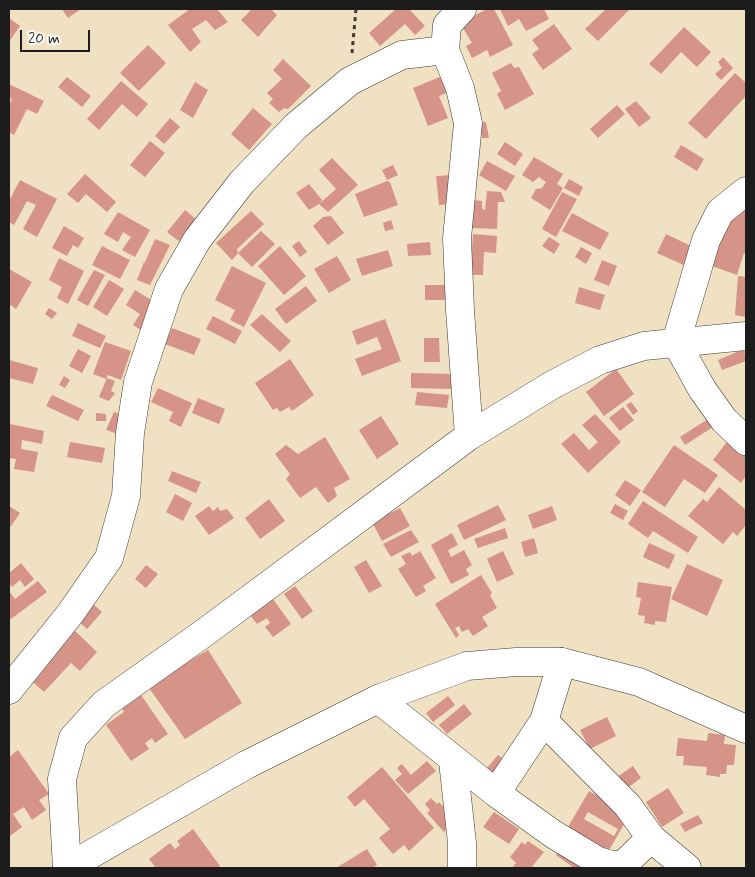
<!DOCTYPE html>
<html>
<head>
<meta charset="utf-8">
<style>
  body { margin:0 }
  #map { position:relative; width:755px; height:877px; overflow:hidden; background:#f0e1c3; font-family:Mynerve,sans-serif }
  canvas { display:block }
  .frame { position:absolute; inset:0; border:10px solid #1c1c1c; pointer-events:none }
  .scale { position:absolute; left:20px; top:30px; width:70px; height:22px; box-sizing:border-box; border:2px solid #1c1c1c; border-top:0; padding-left:6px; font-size:15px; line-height:18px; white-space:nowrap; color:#1c1c1c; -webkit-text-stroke:4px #fdfcf7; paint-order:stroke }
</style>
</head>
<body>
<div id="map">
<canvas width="755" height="877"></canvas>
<div class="frame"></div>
<div class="scale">20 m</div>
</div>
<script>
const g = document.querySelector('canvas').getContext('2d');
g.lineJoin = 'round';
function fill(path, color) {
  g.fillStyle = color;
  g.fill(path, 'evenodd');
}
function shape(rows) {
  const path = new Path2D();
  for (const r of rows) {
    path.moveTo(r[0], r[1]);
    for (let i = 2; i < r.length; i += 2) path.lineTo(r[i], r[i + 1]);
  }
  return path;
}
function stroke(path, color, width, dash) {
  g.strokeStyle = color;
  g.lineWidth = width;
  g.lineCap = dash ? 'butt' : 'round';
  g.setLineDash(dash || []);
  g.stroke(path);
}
const building = shape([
  [62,9,81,9,68,18],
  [190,9,217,9,228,22,215,30,206,20,192,29,201,42,190,52,168,25],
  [252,9,271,9,277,15,258,37,241,20],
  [396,9,409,9,425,26,415,35,405,24,380,46,369,33],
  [487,9,494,9,513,45,490,57,487,50,472,58,466,46,472,43,460,23],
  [500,9,544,9,549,19,526,31,519,19,508,26],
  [606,9,630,9,598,41,585,29],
  [9,18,20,26,9,42],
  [554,24,572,49,543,70,532,54,539,49,532,40],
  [684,27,711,52,697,67,681,52,661,74,649,64],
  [148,45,166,63,139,91,120,73],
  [723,57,733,68,721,80,715,74,722,68,718,62],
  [283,59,311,86,288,109,284,108,279,112,269,103,273,99,267,93,282,79,273,70],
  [511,63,514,68,519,67,534,94,505,110,497,94,501,91,492,73],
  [735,73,746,83,746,96,706,139,688,123],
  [447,74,453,90,439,96,448,118,428,126,413,88],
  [67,77,91,96,82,107,58,87],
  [121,81,148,104,137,117,122,104,99,130,87,119],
  [195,82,208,90,193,118,180,110],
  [9,84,44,101,37,114,27,109,14,135,9,132,9,105,12,99,9,97],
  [636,101,651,118,639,127,625,109],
  [617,105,625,114,598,138,590,129],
  [253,108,272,124,249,150,231,134],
  [170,118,180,127,164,144,155,136],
  [486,122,489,138,482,138,480,123],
  [150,141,165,153,145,177,130,165],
  [505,142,523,154,515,166,497,154],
  [681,145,704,159,697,171,674,157],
  [534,157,563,174,557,184,563,188,550,210,531,198,536,189,542,188,546,182,539,177,533,182,522,175],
  [332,158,358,185,328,212,319,204,309,210,296,193,309,184,322,200,319,204,336,189,319,170],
  [487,161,515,176,506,191,479,175],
  [393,165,398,175,387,180,382,170],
  [85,174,116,202,107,212,86,194,78,203,67,194],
  [451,175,453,204,439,205,436,176],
  [569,179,583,187,579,196,564,188],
  [20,180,57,199,37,237,23,229,36,205,27,201,14,225,9,222,9,201],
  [387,181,390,182,398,205,364,217,355,194],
  [487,191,501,192,505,202,498,202,497,229,471,228,473,200,482,201,482,209,485,210],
  [562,192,577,199,556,237,542,229],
  [733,205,746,207,746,254,744,253,737,275,712,266],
  [185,210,197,220,180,242,167,232],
  [251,211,264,224,237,249,238,253,232,260,216,243],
  [118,212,150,230,135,257,122,250,131,237,123,232,118,242,104,234],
  [572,213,609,233,600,250,562,231],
  [331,216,344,233,328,245,313,226,323,217],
  [391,220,394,229,385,231,383,223],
  [64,226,84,238,78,248,73,245,67,256,52,248],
  [261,231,275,244,252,267,238,253],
  [473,234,497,236,496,253,484,252,483,275,470,275],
  [666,234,697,249,688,267,657,253],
  [549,237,560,244,554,254,542,246],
  [155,239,170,245,150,285,137,280,144,262,151,265,145,262],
  [299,241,307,252,300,257,292,246],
  [430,242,431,255,408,256,407,244],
  [102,246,130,260,120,279,92,265],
  [280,246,306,276,284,295,258,266],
  [581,247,592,253,586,264,575,257],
  [388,250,393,266,362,276,356,259],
  [337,256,351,280,329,293,314,269],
  [59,258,84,271,68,304,57,298,62,287,49,280],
  [602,260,617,266,609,286,594,280],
  [232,266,266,283,244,327,230,320,235,310,215,300],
  [9,269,32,282,16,309,9,304],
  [94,270,105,275,88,306,77,300],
  [738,276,746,277,746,317,735,315],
  [109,280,124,289,107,316,93,307],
  [425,285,456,285,457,300,425,300],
  [306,286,317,301,286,324,275,309],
  [579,287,605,295,600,310,575,303],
  [135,290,161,306,144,332,133,325,140,314,126,305],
  [49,308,57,313,52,319,45,314],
  [262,314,291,341,280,352,250,325],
  [213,316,242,331,235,344,206,329],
  [385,319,401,361,362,376,355,359,382,349,377,337,357,345,352,331],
  [78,323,106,336,100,348,72,336],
  [172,328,201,339,194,355,165,344],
  [424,338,439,338,440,362,424,362],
  [105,342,131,351,121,380,108,375,106,379,93,374],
  [78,349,91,356,82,373,69,366],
  [744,349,746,361,722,370,718,360],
  [290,359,314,395,292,411,289,407,280,412,277,408,273,410,255,383],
  [9,360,38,368,33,384,9,378],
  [616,369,634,394,604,416,586,392],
  [411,373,453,374,453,389,411,388],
  [64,376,70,380,65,388,59,385],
  [107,378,115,381,111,391,115,393,109,401,99,397],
  [158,388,192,403,181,427,169,421,173,412,151,402],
  [417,392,449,395,447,408,415,405],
  [52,395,84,410,78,421,46,406],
  [198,398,225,409,219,424,192,413],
  [631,402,638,411,633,415,626,405],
  [623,407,634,420,620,431,609,418],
  [114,412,128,417,121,435,106,430],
  [96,413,106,414,106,421,96,421],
  [595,414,621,442,588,473,561,444,574,433,589,450,598,442,582,425],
  [381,416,399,444,377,459,359,430],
  [711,417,716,425,685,445,680,437],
  [10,424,44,431,42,444,22,440,21,449,38,452,34,472,14,469,16,459,9,458],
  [325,437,350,479,334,488,337,496,328,503,316,487,300,498,286,479,290,474,275,454,286,445,298,454],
  [729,439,746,453,746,476,741,483,713,460],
  [70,442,105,448,102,463,67,457],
  [674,445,718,475,705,493,684,479,665,507,642,492],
  [172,471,201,482,196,493,168,481],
  [625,480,641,490,630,506,615,495],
  [719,487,746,510,746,525,737,536,733,532,723,544,688,516,703,499,707,502],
  [175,494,192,503,183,521,166,512],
  [269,499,285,521,260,539,245,518],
  [643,501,698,537,688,553,653,531,648,538,628,524],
  [615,504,628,511,623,520,610,513],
  [498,505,506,520,464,540,457,525],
  [9,506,20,513,9,529],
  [209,506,213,511,218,507,220,511,227,509,234,518,209,535,195,516],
  [552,506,557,520,533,529,528,515],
  [400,508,410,526,382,541,372,522],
  [505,528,508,538,478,548,474,539],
  [411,530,419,542,391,557,383,544],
  [452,533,458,545,448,550,451,557,464,550,472,565,466,569,469,575,451,584,431,545],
  [534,538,538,553,525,557,521,542],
  [649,543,675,555,669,569,643,557],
  [420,551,436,578,423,586,426,591,416,597,398,569,406,564,401,556,410,552,412,556],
  [503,551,514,574,497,582,487,559],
  [366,560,382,586,369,593,354,567],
  [21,563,34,579,25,587,20,580,12,587,9,583,9,573],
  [687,564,723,580,707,616,671,599],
  [146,565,158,574,146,588,135,579],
  [481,575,492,593,490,595,497,608,482,617,488,626,473,636,468,629,462,632,459,626,455,628,459,635,456,638,435,604],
  [38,581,47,592,11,619,9,617,9,591,15,599],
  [638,582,672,587,666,622,655,621,655,625,644,623,645,616,638,615,641,598,636,597],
  [295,586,313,611,302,619,284,594],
  [273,599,291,624,273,637,265,627,270,623,267,618,257,624,250,615],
  [91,602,102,612,87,629,76,619],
  [70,626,97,652,80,671,71,663,44,692,25,675],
  [208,650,242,703,185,739,147,685],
  [141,695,168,734,155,743,152,738,145,743,149,749,131,761,106,725,124,712,122,708],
  [448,696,455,705,433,722,426,713],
  [464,704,472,714,447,734,439,725],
  [607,717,616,736,590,749,580,730],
  [708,733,725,735,724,744,736,745,734,765,727,765,726,774,720,774,720,777,706,775,707,767,683,765,684,756,676,756,678,738,707,741],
  [18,750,49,794,39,800,46,810,32,820,24,807,13,814,22,827,10,836,9,757],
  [498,755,508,763,496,776,487,768],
  [427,761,436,771,408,794,395,780,402,774,397,768,402,764,411,775],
  [633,766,641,778,623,791,614,779],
  [382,767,434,828,409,851,404,845,393,854,379,838,390,829,364,799,355,807,347,797],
  [668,788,684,813,662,827,646,802],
  [589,791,630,814,605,857,564,834],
  [588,812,618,829,614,836,584,819],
  [431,798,437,804,439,802,456,821,444,832,427,813,430,810,425,804],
  [494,812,519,829,509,844,483,827],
  [698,815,703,823,685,832,680,824],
  [193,829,220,866,217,868,156,868,149,859,170,843,175,849,180,845,177,841],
  [528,841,544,852,531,868,512,868,516,863,510,857,522,842,525,845],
  [565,843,600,868,574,868,556,855],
  [367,849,377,865,372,868,336,868]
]);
const path = shape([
  [352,53,356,9]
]);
const minor = shape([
  [462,9,447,25,445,50,460,88,468,123,457,238,460,310,469,436],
  [746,191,720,212,706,240,676,342,702,389,724,420,746,441],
  [9,690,70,614,109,558,126,496,130,433,138,382,169,289,197,240,242,182,296,126,350,81,402,55,445,50],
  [378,699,496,793,553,834,598,861,611,865,623,865,651,838],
  [544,721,628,806,651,838,687,868],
  [453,761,462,843,462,868],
  [496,793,544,721,562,662],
  [67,868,62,779,73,738,104,704,204,633,469,436,552,385,600,360,644,346,746,336]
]);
const tertiary = shape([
  [67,868,246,765,378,699,467,666,516,662,562,662,639,682,746,729]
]);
fill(building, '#d69387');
stroke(minor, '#3c3a35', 29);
stroke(tertiary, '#3c3a35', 29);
stroke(path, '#3c3a35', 3, [4, 4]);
stroke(minor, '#fff', 28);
stroke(tertiary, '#fff', 28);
</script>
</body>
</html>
